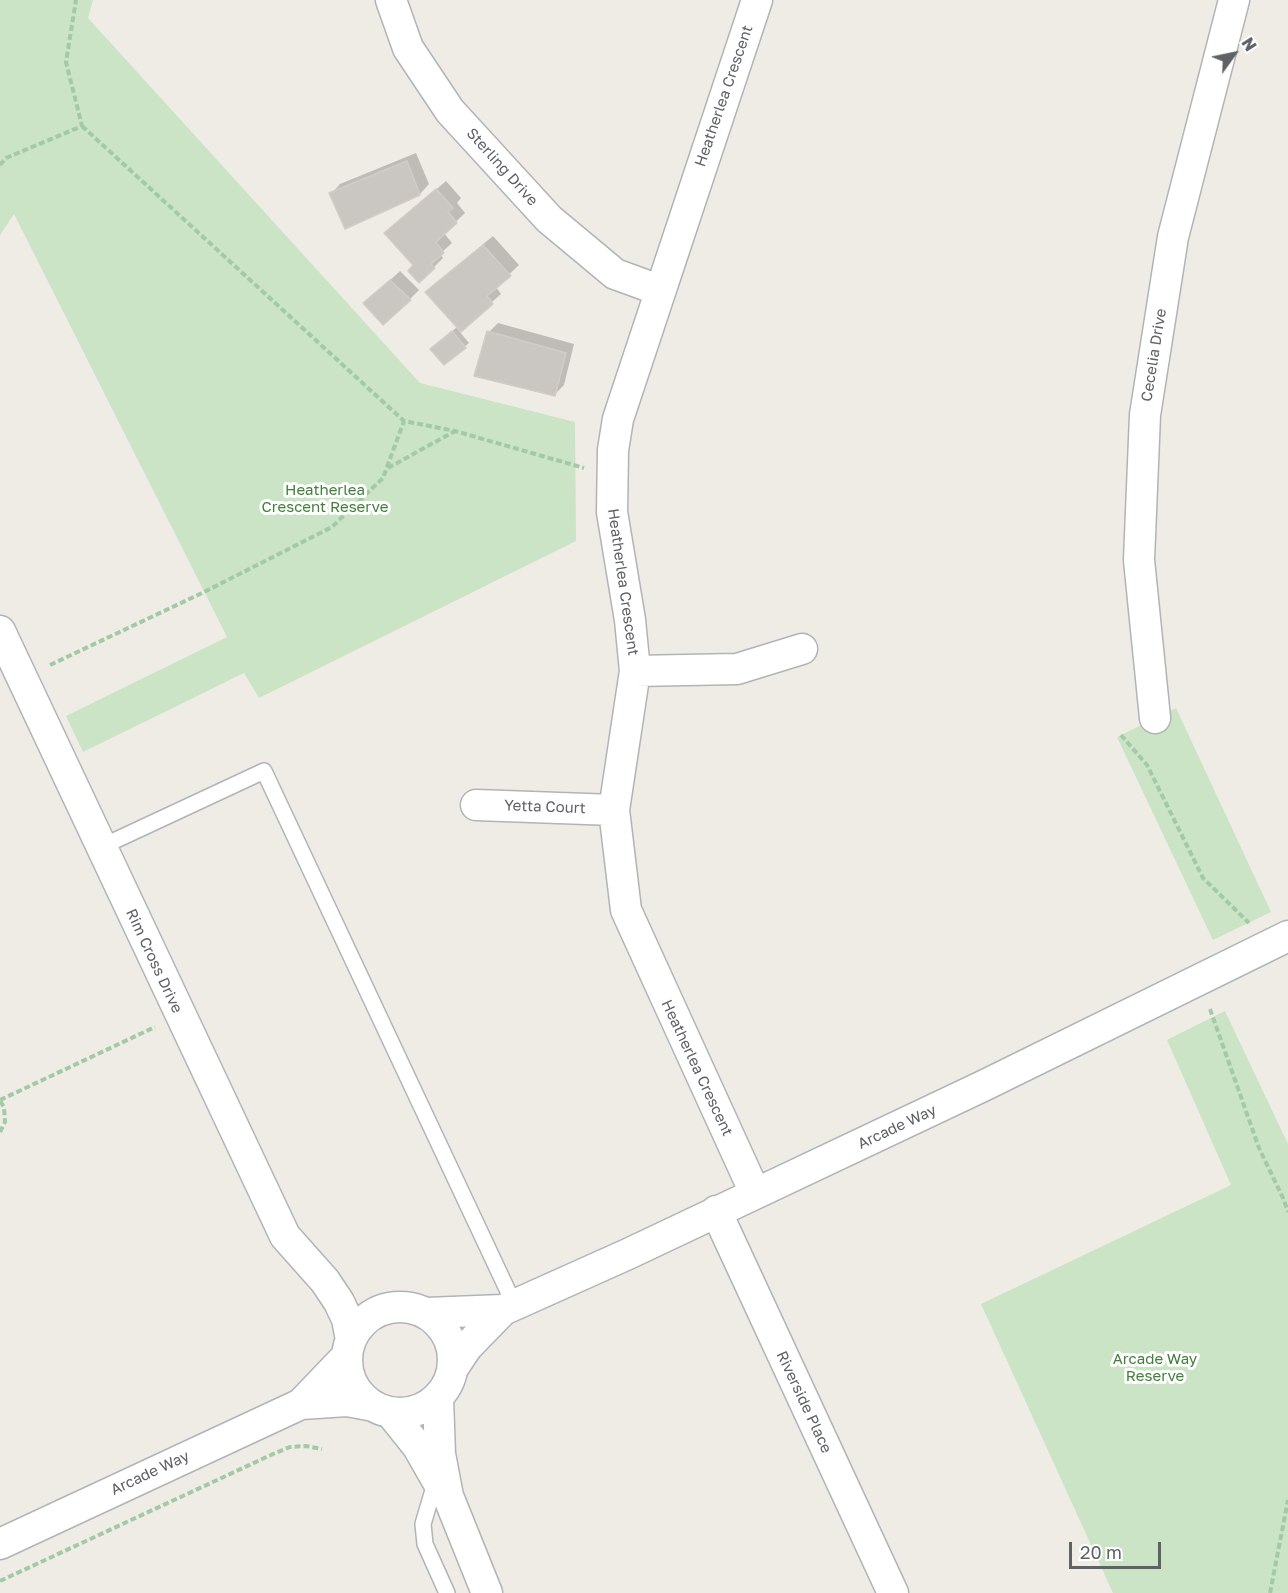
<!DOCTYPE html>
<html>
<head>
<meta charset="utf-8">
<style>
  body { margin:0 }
  #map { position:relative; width:1288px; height:1593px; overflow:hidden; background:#efece6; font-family:"Golos Text",sans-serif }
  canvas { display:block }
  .north { position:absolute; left:1204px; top:24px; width:60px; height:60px; -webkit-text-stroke:4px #fff; paint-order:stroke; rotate:57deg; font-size:16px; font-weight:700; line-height:24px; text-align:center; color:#5e6265 }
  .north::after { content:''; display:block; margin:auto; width:21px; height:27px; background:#5e6265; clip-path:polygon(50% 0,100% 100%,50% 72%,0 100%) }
  .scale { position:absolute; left:1069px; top:1542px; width:92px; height:27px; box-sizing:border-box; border:3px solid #5e6265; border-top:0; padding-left:8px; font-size:18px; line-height:21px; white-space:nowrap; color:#5e6265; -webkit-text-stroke:4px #fff; paint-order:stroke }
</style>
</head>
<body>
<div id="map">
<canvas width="1288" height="1593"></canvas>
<div class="north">N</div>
<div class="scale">20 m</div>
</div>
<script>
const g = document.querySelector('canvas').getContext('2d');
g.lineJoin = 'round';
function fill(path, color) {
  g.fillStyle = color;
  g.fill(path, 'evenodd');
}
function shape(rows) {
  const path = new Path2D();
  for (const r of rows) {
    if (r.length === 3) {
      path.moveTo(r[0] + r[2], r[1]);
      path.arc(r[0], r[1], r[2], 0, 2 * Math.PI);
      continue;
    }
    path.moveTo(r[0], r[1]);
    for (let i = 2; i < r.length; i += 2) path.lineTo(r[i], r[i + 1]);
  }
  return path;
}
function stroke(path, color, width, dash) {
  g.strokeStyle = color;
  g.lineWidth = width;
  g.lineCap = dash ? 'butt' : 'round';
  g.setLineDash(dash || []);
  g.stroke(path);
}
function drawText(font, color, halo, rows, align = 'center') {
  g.font = font + ' "Golos Text",sans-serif';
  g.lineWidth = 6;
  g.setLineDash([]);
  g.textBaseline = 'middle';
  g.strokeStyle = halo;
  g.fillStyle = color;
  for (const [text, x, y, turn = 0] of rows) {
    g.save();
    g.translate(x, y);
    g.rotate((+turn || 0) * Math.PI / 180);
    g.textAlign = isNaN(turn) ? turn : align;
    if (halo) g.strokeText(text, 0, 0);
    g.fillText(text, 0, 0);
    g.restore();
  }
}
const green = shape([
  [0,0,93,0,88,18,420,383,575,422,576,541,259,698,244,673,83,752,66,716,227,637,14,214,0,235],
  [1176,708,1271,912,1213,940,1117,737],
  [1225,1011,1288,1144,1288,1593,1113,1593,981,1304,1231,1185,1167,1040]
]);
const shadow = shape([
  [416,153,429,184,420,194,346,227,331,194,340,184],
  [446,181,461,198,457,203,465,213,444,233,452,243,440,254,443,258,434,267,415,265,396,224],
  [493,236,519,265,496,287,501,294,459,331,469,343,444,363,437,345,458,326,436,283],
  [400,271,419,290,410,299,375,294],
  [498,323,574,344,564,385,555,394,489,332]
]);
const building = shape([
  [407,161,420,195,345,229,329,193,407,161],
  [436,189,453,208,448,212,457,223,436,242,444,253,431,264,435,268,419,283,408,271,413,265,384,233,436,189],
  [483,245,511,276,487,296,493,304,461,332,425,292,483,245],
  [390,280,411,300,383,325,363,303,390,280],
  [452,331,466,348,444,365,430,349,452,331],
  [487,331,566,353,555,396,474,376,487,331]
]);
const path = shape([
  [82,126,404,421,455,431,584,468],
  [0,165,6,158,82,126,66,62,76,0],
  [388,468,455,431],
  [50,665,200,594,332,527,383,478,404,421],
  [1121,735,1147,765,1203,878,1249,923],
  [1210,1009,1259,1148,1283,1198,1288,1212],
  [0,1100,155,1027],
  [0,1132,5,1122,4,1108,0,1100],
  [0,1581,273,1454,290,1447,306,1446,322,1449],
  [1270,1593,1288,1500]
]);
const lane = shape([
  [101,847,264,771,514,1304],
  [436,1480,423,1524,425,1544,447,1593]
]);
const street = shape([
  [391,0,408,48,450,111,549,219,615,274,659,290],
  [0,631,285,1236,325,1281,339,1302,347,1319,351,1340],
  [635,671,737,669,802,649],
  [1155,718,1139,560,1145,415,1173,237,1234,0],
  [476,805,614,810],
  [755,1193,626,910,614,810,635,671,630,620,612,512,613,450,618,419,757,0],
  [716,1211,893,1593],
  [400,1360,53],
  [426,1313,503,1310],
  [453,1368,467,1347,503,1310,628,1254,983,1086,1288,936],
  [438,1398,440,1454,448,1496,487,1593],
  [301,1404,347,1356],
  [390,1412,418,1447,438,1482],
  [0,1544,301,1404,347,1401,374,1406]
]);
const streetNames = [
  ["Heatherlea Crescent",724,96,-71],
  ["Sterling Drive",502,167,48],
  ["Cecelia Drive",1154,355,-81],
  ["Heatherlea Crescent",623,582,82],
  ["Yetta Court",545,807,2],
  ["Rim Cross Drive",154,961,65],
  ["Heatherlea Crescent",697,1068,65],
  ["Arcade Way",897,1127,-25],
  ["Riverside Place",804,1402,65],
  ["Arcade Way",150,1473,-25]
];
const parkNames = [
  ["Heatherlea",325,490],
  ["Crescent Reserve",325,507],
  ["Arcade Way",1155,1359],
  ["Reserve",1155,1376]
];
fill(green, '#cae4c5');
fill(shadow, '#0003');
fill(building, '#cac7c3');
stroke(building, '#d3ccc5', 1.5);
stroke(lane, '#b1b4b7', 18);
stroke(street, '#b1b4b7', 33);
stroke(path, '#a2caa6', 4, [6, 3]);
stroke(lane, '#fff', 15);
stroke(street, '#fff', 30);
drawText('15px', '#5e6265', '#fff', streetNames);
drawText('15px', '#427f3b', '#fff', parkNames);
</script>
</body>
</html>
